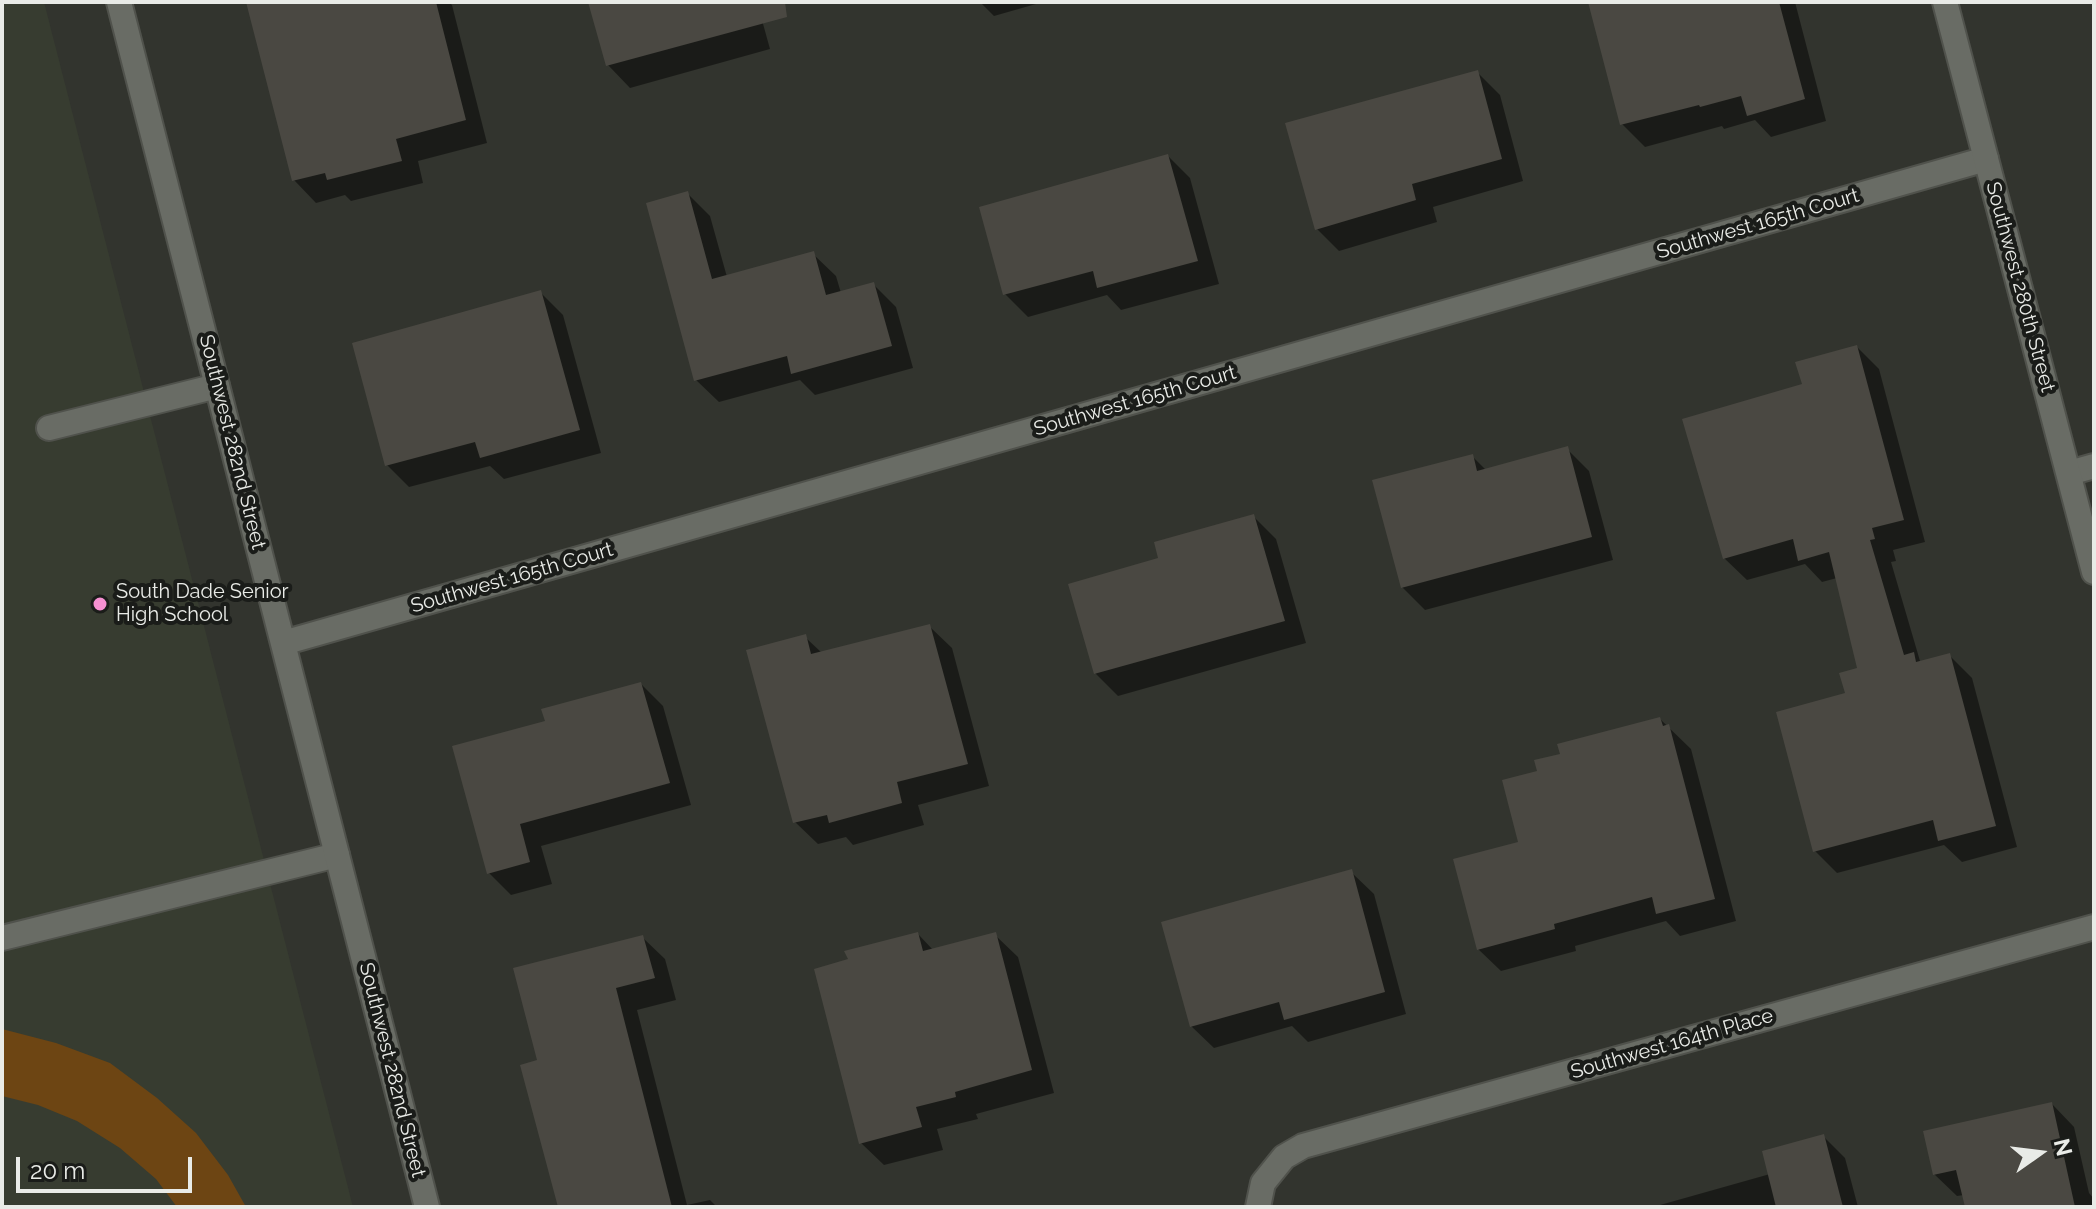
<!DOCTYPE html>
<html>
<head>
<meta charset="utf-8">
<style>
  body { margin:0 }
  #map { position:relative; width:2096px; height:1209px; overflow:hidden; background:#32342e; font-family:Raleway,sans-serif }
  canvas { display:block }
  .frame { position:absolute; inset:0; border:4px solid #e9ebe7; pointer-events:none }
  .north { position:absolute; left:2000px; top:1113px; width:80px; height:80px; -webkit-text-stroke:6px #1a1c19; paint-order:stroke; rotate:76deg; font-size:22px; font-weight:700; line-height:32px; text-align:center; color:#e9ebe7 }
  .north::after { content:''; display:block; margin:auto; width:28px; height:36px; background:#e9ebe7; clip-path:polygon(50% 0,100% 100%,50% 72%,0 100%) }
  .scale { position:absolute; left:16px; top:1157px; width:176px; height:36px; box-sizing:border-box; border:4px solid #e9ebe7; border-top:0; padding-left:10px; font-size:24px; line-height:28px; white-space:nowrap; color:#e9ebe7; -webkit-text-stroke:6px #1a1c19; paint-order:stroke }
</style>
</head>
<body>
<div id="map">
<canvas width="2096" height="1209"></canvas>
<div class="frame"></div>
<div class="north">N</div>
<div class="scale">20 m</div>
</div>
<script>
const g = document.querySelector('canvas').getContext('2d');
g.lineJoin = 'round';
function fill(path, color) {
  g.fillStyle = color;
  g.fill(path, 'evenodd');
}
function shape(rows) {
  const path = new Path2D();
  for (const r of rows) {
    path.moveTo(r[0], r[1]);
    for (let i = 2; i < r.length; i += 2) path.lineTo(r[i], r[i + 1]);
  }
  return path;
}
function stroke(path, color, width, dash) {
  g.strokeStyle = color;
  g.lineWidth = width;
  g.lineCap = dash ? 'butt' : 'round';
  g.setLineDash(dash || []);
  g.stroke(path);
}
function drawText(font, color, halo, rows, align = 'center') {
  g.font = font + ' Raleway,sans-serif';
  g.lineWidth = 8;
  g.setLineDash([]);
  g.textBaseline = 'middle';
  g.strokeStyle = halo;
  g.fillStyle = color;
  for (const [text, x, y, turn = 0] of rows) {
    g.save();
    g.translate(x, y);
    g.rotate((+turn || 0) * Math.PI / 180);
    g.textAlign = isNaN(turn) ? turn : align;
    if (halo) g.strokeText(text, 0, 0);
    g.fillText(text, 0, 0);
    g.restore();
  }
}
const built = shape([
  [2,2,44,2,353,1207,2,1207]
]);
const green = shape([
  [2,1029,56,1043,110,1063,157,1098,196,1133,228,1175,246,1207,177,1207,156,1179,120,1148,77,1121,38,1105,2,1096]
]);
const shadow = shape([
  [270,2,449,2,452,5,487,143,418,161,423,183,351,201,345,195,316,203,294,180],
  [590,2,757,2,770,49,630,88,608,65],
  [980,2,1043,2,994,16],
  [1590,2,1795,2,1826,121,1771,137,1755,120,1724,129,1722,126,1645,147,1622,124],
  [1477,72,1500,95,1523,181,1433,207,1437,222,1339,251,1317,229],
  [1168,156,1190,178,1219,284,1121,310,1107,295,1028,317,1005,294],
  [687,193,710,216,727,277,813,254,836,276,841,293,873,284,896,307,913,368,815,395,800,380,719,402,696,380],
  [540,292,563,315,601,453,504,479,490,466,409,487,387,465],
  [1857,347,1879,369,1925,542,1893,550,1896,561,1891,562,1920,661,1921,663,1950,656,1972,678,2017,847,1962,862,1944,845,1837,873,1815,851,1847,695,1860,669,1837,578,1822,582,1805,564,1747,580,1724,558,1804,386],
  [1567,449,1589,471,1613,560,1425,610,1402,587,1472,456,1486,470],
  [1254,517,1276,539,1306,643,1118,696,1095,673,1161,560],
  [929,626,952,648,989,786,918,805,924,825,853,845,846,837,818,844,795,822,805,637,822,653],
  [641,684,663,706,691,805,541,846,552,884,511,895,489,873,547,723],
  [1660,719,1691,749,1736,921,1680,936,1666,921,1575,946,1576,951,1501,971,1478,949,1521,843,1539,773,1562,755],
  [1351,872,1374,894,1406,1014,1308,1042,1292,1026,1214,1048,1191,1026],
  [918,934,934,951,995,935,1018,957,1054,1093,976,1114,978,1119,937,1129,943,1150,884,1165,861,1143],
  [642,937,665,959,676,1000,637,1010,687,1205,710,1200,717,1207,578,1207,540,1062],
  [2052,1104,2074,1127,2089,1193,2094,1199,2094,1207,1967,1207,1964,1195,1957,1196,1934,1174],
  [1823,1136,1845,1158,1858,1207,1653,1207,1770,1174]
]);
const building = shape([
  [246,2,436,2,466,120,396,139,402,161,327,180,325,173,292,181],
  [588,2,785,2,787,17,606,66],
  [1588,2,1779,2,1805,99,1747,116,1741,96,1700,107,1699,105,1620,125],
  [1478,70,1502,159,1412,184,1416,200,1315,230,1285,123],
  [1168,154,1198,261,1097,288,1093,271,1003,295,979,207],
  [688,191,712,279,814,251,826,295,874,282,892,346,791,374,787,356,694,381,646,203],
  [541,290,580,430,480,458,475,442,385,466,352,343],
  [1857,345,1904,520,1872,528,1875,539,1870,540,1904,655,1914,652,1916,662,1950,653,1996,826,1938,841,1933,820,1813,852,1776,712,1845,693,1839,673,1857,668,1829,552,1798,561,1793,539,1723,559,1682,419,1802,384,1795,362],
  [1568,446,1592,537,1401,588,1372,480,1473,454,1477,471],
  [1254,514,1285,621,1094,674,1068,584,1158,558,1154,542],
  [930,624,968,764,897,782,902,803,829,823,827,815,793,823,746,650,806,634,811,654],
  [641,682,670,783,520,824,530,862,487,874,452,746,545,721,541,709],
  [1660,717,1663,726,1669,724,1715,899,1656,914,1652,897,1554,924,1555,929,1477,950,1453,859,1518,842,1502,780,1537,771,1534,760,1560,754,1557,744],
  [1352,869,1385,992,1284,1020,1279,1002,1190,1027,1161,922],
  [918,932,923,951,996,932,1032,1070,955,1092,956,1097,916,1107,922,1127,859,1144,814,969,848,959,844,951],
  [643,935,655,978,616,988,672,1207,558,1207,520,1065,537,1060,513,968],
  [2052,1102,2075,1207,1965,1207,1956,1170,1933,1175,1923,1131],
  [1824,1134,1843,1207,1776,1207,1762,1151]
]);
const service = shape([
  [49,428,217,386],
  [2,938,337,855]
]);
const minor = shape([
  [119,2,427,1207],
  [2069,473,2094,466],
  [283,643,1986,159],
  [1258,1207,1263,1183,1284,1157,1303,1146,2094,927]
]);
const tertiary = shape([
  [1945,2,2094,572]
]);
const markers = [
  [100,604,8,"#f690d1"]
];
const streetNames = [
  ["Southwest 165th Court",1758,224,-16],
  ["Southwest 280th Street",2020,287,75],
  ["Southwest 165th Court",1135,401,-16],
  ["Southwest 282nd Street",232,442,76],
  ["Southwest 165th Court",512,578,-16],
  ["Southwest 164th Place",1672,1044,-16],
  ["Southwest 282nd Street",392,1070,76]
];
const poiNames = [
  ["South Dade Senior",116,592],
  ["High School",116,615]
];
fill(built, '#373c30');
fill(green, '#6d4513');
fill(shadow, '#0007');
fill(building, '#4a4842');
stroke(service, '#50524c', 28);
stroke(minor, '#50524c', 28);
stroke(tertiary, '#50524c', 28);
stroke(service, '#696c65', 24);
stroke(minor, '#696c65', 24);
stroke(tertiary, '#696c65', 24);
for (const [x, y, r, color] of markers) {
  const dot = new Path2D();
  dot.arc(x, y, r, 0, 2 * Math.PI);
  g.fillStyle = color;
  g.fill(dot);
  stroke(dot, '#1a1c19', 3);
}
drawText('20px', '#e9ebe7', '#1a1c19', streetNames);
drawText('20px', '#e9ebe7', '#1a1c19', poiNames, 'left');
</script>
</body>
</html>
